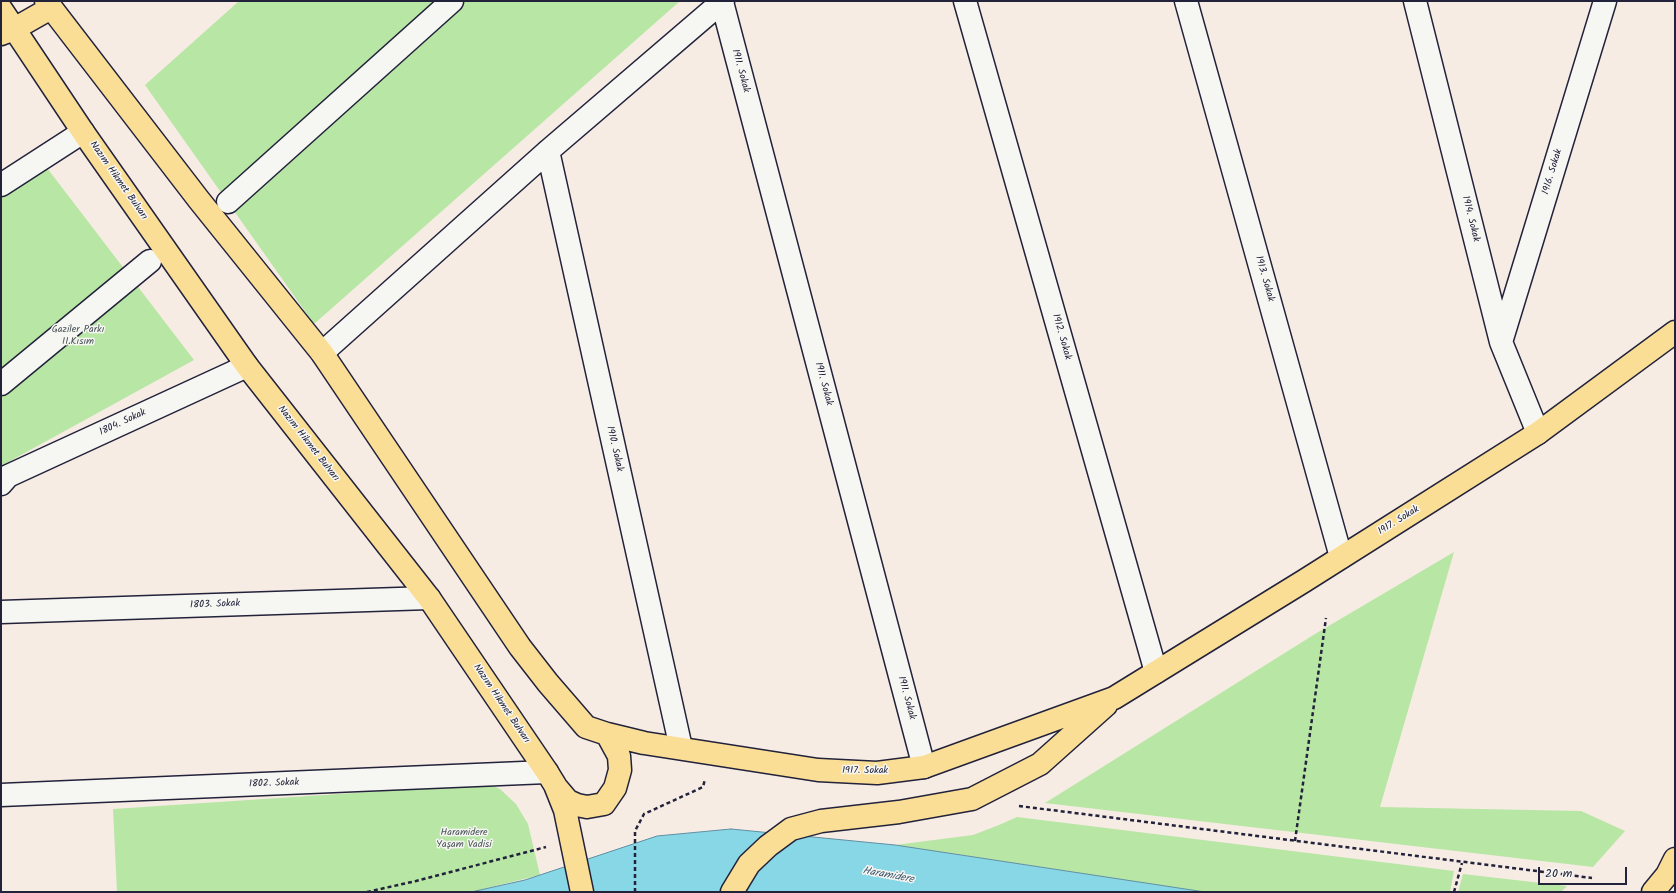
<!DOCTYPE html>
<html>
<head>
<meta charset="utf-8">
<style>
  body { margin:0 }
  #map { position:relative; width:1676px; height:893px; overflow:hidden; background:#f7ece4; font-family:Kalam,sans-serif }
  canvas { display:block }
  .frame { position:absolute; inset:0; border:2px solid #22223b; pointer-events:none }
  .scale { position:absolute; left:1538px; top:867px; width:89px; height:18px; box-sizing:border-box; border:2px solid #22223b; border-top:0; padding-left:5px; font-size:12px; line-height:14px; white-space:nowrap; color:#22223b; -webkit-text-stroke:3px #f6f6f2; paint-order:stroke }
</style>
</head>
<body>
<div id="map">
<canvas width="1676" height="893"></canvas>
<div class="frame"></div>
<div class="scale">20 m</div>
</div>
<script>
const g = document.querySelector('canvas').getContext('2d');
g.lineJoin = 'round';
function fill(path, color) {
  g.fillStyle = color;
  g.fill(path, 'evenodd');
}
function shape(rows) {
  const path = new Path2D();
  for (const r of rows) {
    path.moveTo(r[0], r[1]);
    for (let i = 2; i < r.length; i += 2) path.lineTo(r[i], r[i + 1]);
  }
  return path;
}
function stroke(path, color, width, dash) {
  g.strokeStyle = color;
  g.lineWidth = width;
  g.lineCap = dash ? 'butt' : 'round';
  g.setLineDash(dash || []);
  g.stroke(path);
}
function drawText(font, color, halo, rows, align = 'center') {
  g.font = font + ' Kalam,sans-serif';
  g.lineWidth = 3;
  g.setLineDash([]);
  g.textBaseline = 'middle';
  g.strokeStyle = halo;
  g.fillStyle = color;
  for (const [text, x, y, turn = 0] of rows) {
    g.save();
    g.translate(x, y);
    g.rotate((+turn || 0) * Math.PI / 180);
    g.textAlign = isNaN(turn) ? turn : align;
    if (halo) g.strokeText(text, 0, 0);
    g.fillText(text, 0, 0);
    g.restore();
  }
}
const green = shape([
  [239,1,680,1,314,324,145,85],
  [34,151,194,360,1,466,1,176],
  [1454,552,1380,807,1581,811,1625,831,1593,867,1045,803,1315,634],
  [489,784,500,789,516,804,528,824,540,875,471,892,117,892,113,809],
  [1017,817,1454,871,1450,892,1205,892,895,845,973,835,999,825],
  [1463,874,1567,886,1561,892,1458,892]
]);
const water = shape([
  [731,829,895,845,1205,892,471,892,525,880,657,836,731,829]
]);
const path = shape([
  [1019,806,1592,878],
  [1295,841,1326,618],
  [367,892,416,881,546,847],
  [635,892,635,831,644,814,703,787,705,779],
  [1454,892,1462,863]
]);
const minor = shape([
  [965,1,1156,672],
  [1186,1,1341,557],
  [1415,1,1501,342,1538,433],
  [722,2,924,767],
  [548,151,681,748],
  [1,185,83,132],
  [228,202,452,1],
  [1501,342,1605,1],
  [322,353,548,151,723,1],
  [1,384,150,261],
  [1,484,8,476,247,366],
  [1,612,429,598],
  [1,795,547,772]
]);
const major = shape([
  [46,1,199,200,322,353,520,647,548,683,586,727,607,734,644,743,818,770,877,773,924,767,1114,698,1304,581,1538,433,1675,332],
  [1,9,83,132,247,366,429,598,547,772,555,785,565,810,582,892],
  [1,34,14,29,51,8],
  [557,788,568,801,577,805,587,807,604,804,615,788,620,770,619,756,607,734],
  [732,892,749,864,768,846,791,829,821,821,899,812,972,799,1040,764,1106,705],
  [1653,892,1667,875,1675,859]
]);
const streetNames = [
  ["1911. Sokak",740,71,75],
  ["1916. Sokak",1553,172,-73],
  ["Nazım Hikmet Bulvarı",118,181,55],
  ["1914. Sokak",1470,219,76],
  ["1913. Sokak",1264,279,74],
  ["1912. Sokak",1061,337,74],
  ["1911. Sokak",823,384,75],
  ["1804. Sokak",123,423,-25],
  ["Nazım Hikmet Bulvarı",308,444,52],
  ["1910. Sokak",614,449,77],
  ["1917. Sokak",1399,521,-32],
  ["1803. Sokak",215,605,-2],
  ["1911. Sokak",906,698,75],
  ["Nazım Hikmet Bulvarı",501,704,56],
  ["1917. Sokak",865,771],
  ["1802. Sokak",274,784,-2]
];
const parkNames = [
  ["Gaziler Parkı",78,330],
  ["II.Kısım",78,342],
  ["Haramidere",464,833],
  ["Yaşam Vadisi",464,845]
];
const waterNames = [
  ["Haramidere",888,876,10]
];
fill(green, '#b8e6a5');
fill(water, '#88d7e6');
stroke(water, '#5f8fa2', 1);
stroke(minor, '#22223b', 25);
stroke(major, '#22223b', 25);
stroke(path, '#22223b', 2.5, [4, 3]);
stroke(minor, '#f6f6f2', 22);
stroke(major, '#fbde96', 22);
drawText('10px', '#22223b', '#f6f6f2', streetNames);
drawText('10px', '#485356', '#f6f6f2', parkNames);
drawText('italic 11px', '#41586e', '#f6f6f2', waterNames);
</script>
</body>
</html>
